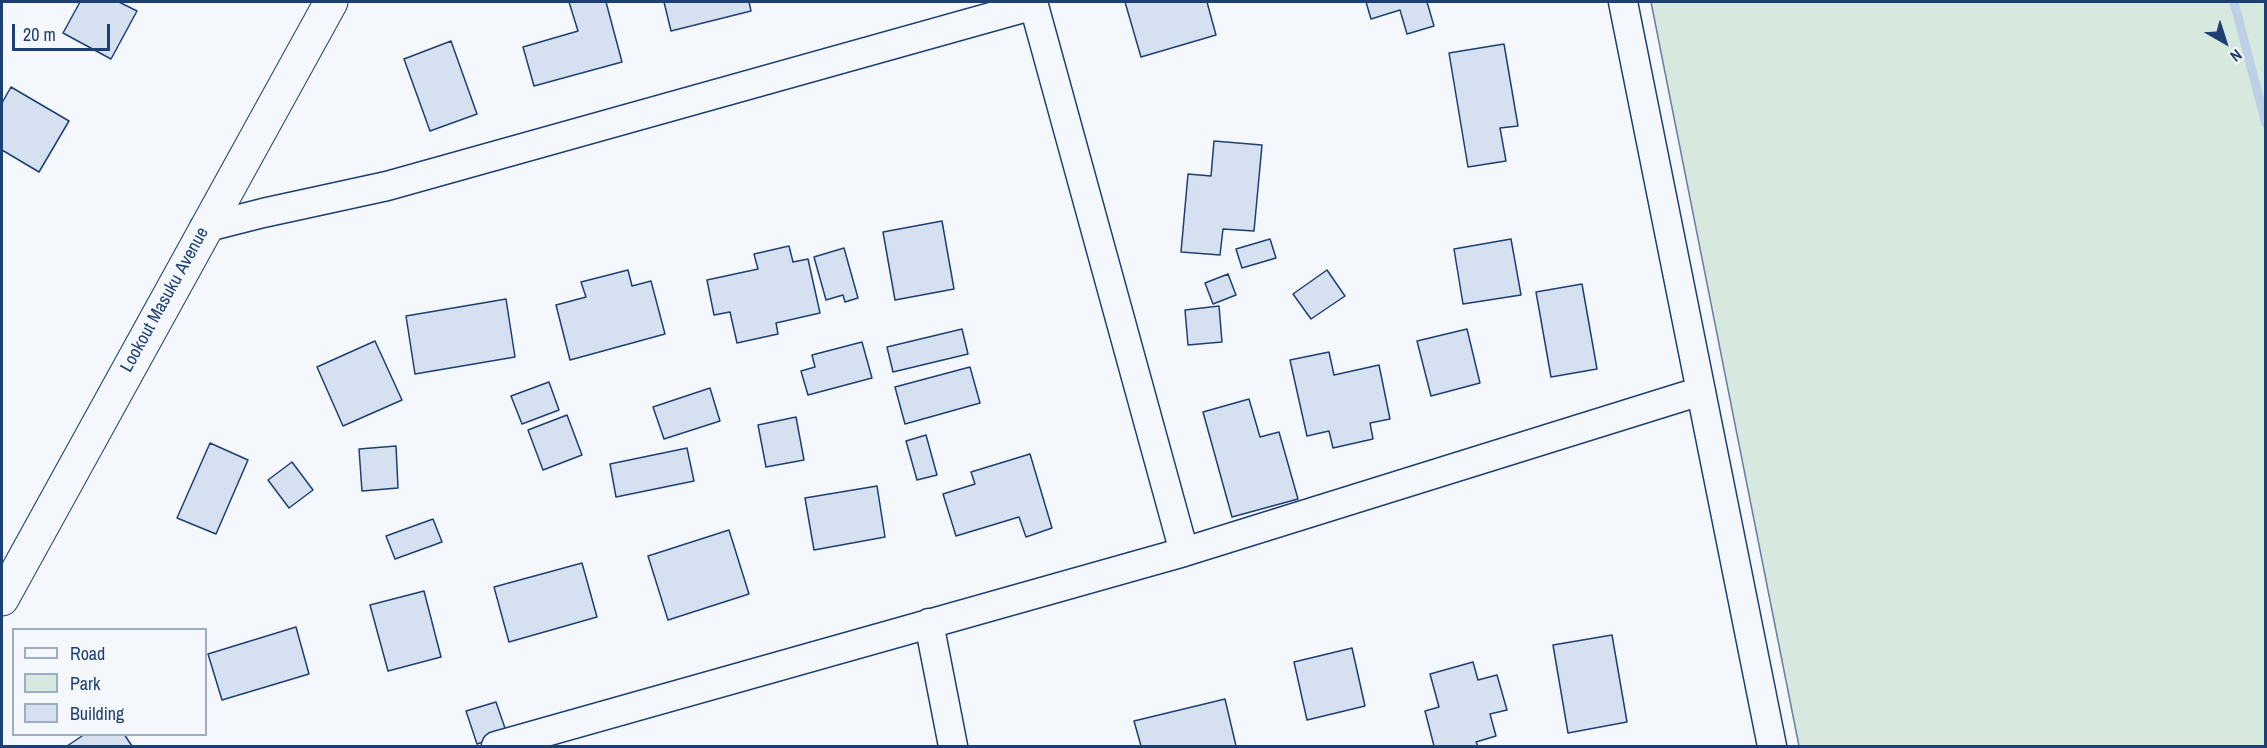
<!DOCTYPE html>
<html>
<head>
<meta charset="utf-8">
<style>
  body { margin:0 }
  #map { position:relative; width:2267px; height:748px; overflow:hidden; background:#f4f7fb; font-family:"Archivo Narrow",sans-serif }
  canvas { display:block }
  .frame { position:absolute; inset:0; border:3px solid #1d3f73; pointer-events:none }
  .legend { position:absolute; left:12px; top:628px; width:195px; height:108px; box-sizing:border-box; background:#f4f7fb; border:2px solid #9eadc5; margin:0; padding:8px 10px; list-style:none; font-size:18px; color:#1d3f73 }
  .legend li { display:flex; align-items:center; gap:12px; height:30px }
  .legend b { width:30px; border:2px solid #9eadc5 }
  .north { position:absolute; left:2195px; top:12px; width:60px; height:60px; -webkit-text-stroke:4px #f4f7fb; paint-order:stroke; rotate:141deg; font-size:16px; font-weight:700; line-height:24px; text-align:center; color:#1d3f73 }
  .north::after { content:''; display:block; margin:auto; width:21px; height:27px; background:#1d3f73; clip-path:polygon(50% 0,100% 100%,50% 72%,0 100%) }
  .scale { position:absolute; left:12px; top:24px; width:98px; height:27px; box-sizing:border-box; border:3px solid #1d3f73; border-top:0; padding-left:8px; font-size:18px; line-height:21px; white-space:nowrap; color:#1d3f73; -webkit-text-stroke:4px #f4f7fb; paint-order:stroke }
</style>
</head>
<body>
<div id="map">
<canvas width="2267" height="748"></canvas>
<div class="frame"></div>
<ul class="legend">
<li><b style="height:8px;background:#f4f7fb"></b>Road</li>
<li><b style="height:16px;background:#d7e8df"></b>Park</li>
<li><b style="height:16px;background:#d5e0f0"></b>Building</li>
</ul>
<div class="north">N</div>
<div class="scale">20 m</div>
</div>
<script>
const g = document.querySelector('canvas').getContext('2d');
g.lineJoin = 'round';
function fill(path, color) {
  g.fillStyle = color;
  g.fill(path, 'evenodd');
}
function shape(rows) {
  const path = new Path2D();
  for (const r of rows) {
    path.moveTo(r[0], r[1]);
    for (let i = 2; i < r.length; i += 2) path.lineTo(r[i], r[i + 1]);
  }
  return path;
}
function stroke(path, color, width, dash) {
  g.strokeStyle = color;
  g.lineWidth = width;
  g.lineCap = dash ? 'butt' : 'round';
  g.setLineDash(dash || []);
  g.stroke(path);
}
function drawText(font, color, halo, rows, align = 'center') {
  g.font = font + ' "Archivo Narrow",sans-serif';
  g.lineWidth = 4.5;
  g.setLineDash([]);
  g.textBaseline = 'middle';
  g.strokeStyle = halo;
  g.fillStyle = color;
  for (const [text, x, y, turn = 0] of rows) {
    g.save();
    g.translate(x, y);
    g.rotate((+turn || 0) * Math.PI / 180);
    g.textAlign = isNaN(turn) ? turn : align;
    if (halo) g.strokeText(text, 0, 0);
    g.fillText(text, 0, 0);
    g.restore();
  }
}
const green = shape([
  [1651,2,2265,2,2265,746,1799,746,1651,2]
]);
const stream = shape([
  [2234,2,2266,124]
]);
const building = shape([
  [80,2,119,2,137,11,111,59,63,33,80,2],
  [569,2,606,2,622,62,534,86,523,47,578,31,569,2],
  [664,2,749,2,751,11,671,31,664,2],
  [1125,2,1207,2,1216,35,1141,57,1125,2],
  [1366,2,1427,2,1434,26,1407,34,1400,10,1371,19,1366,2],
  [451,41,477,114,430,131,404,59,451,41],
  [1504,44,1518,126,1500,128,1506,161,1468,167,1449,53,1504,44],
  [11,87,69,121,39,172,2,150,2,103,11,87],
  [1214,141,1262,145,1254,231,1223,229,1220,255,1181,252,1188,174,1211,176,1214,141],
  [942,221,954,289,895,300,883,232,942,221],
  [1270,239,1276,258,1242,268,1236,249,1270,239],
  [1511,239,1521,295,1463,304,1454,249,1511,239],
  [789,246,793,262,808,259,820,313,776,323,778,334,737,343,730,312,714,315,707,280,758,269,754,254,789,246],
  [844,248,858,298,845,302,843,295,826,300,814,257,844,248],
  [628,270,632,286,651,281,665,334,570,360,556,305,586,297,581,282,628,270],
  [1327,270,1345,296,1311,319,1293,294,1327,270],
  [1228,274,1236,295,1213,304,1205,283,1228,274],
  [1582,284,1597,369,1551,377,1536,292,1582,284],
  [506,299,515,357,415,374,406,316,506,299],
  [1219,306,1222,342,1188,345,1185,310,1219,306],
  [962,329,968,354,893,372,887,347,962,329],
  [1467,329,1480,383,1431,396,1417,341,1467,329],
  [375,341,402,400,343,426,317,367,375,341],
  [862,342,872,378,808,395,801,371,815,367,812,355,862,342],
  [1329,352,1334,375,1379,365,1390,419,1370,423,1373,439,1333,448,1329,431,1307,436,1290,360,1329,352],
  [970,367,980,403,905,424,895,387,970,367],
  [549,382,559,410,522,424,511,396,549,382],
  [710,388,720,421,664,439,653,407,710,388],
  [1249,399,1260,437,1279,432,1298,499,1232,517,1203,412,1249,399],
  [567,415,582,455,543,470,528,430,567,415],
  [796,417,804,460,766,467,758,425,796,417],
  [926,435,937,475,917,480,906,441,926,435],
  [210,443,248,460,216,534,177,518,210,443],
  [396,446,398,488,362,491,359,449,396,446],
  [687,448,694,481,616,497,610,464,687,448],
  [1030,454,1052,528,1026,537,1019,517,956,536,943,494,975,484,971,472,1030,454],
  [292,462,313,490,289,508,268,480,292,462],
  [877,486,885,537,814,550,805,498,877,486],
  [433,519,442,542,395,559,386,536,433,519],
  [729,530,749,594,668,620,648,556,729,530],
  [582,563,597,617,509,642,494,587,582,563],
  [424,591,441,657,388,671,370,605,424,591],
  [296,627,309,674,222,700,208,654,296,627],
  [1612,635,1627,722,1568,733,1553,645,1612,635],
  [1352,648,1365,706,1307,720,1294,662,1352,648],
  [1473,662,1478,680,1497,675,1507,710,1490,714,1496,736,1476,742,1478,746,1434,746,1425,711,1439,707,1430,674,1473,662],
  [1225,699,1236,746,1141,746,1134,721,1225,699],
  [496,702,507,734,477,744,466,711,496,702],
  [85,734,124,734,132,746,67,746,85,734]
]);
const street = shape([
  [1033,2,1184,552],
  [1623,2,1772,746],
  [204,228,263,213,387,186,1034,5],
  [929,623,953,746],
  [496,746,1184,552,1701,391]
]);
const secondary = shape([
  [2,599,331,2]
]);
const streetNames = [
  ["Lookout Masuku Avenue",165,300,-61]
];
fill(green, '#d7e8df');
stroke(green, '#687fa3', 1.5);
stroke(stream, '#bed0e5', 9);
fill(building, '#d5e0f0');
stroke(building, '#1d3f73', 1.5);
stroke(street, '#1d3f73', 31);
stroke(secondary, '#1d3f73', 35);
stroke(street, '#f4f7fb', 28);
stroke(secondary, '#f4f7fb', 33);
drawText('18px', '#1d3f73', '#f4f7fb', streetNames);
</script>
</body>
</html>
